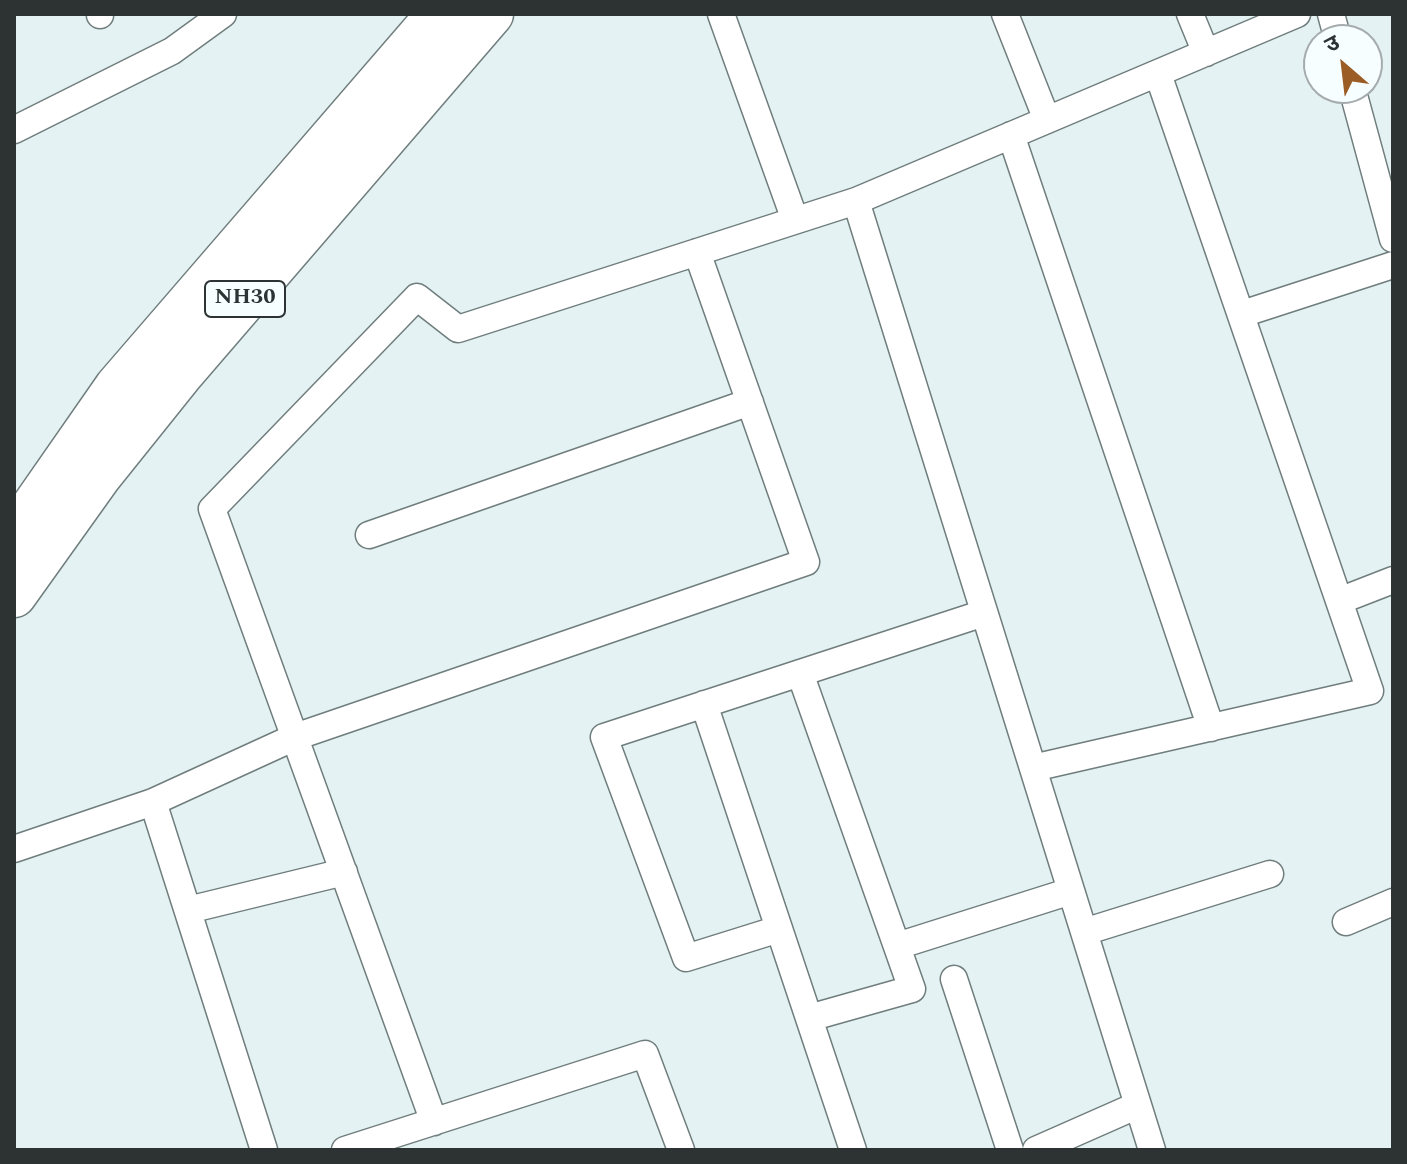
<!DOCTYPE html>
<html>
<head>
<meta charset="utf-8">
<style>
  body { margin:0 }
  #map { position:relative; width:1407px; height:1164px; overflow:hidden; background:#e4f2f3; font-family:Spectral,"Noto Sans Devanagari",serif }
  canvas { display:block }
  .frame { position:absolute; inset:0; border:16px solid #2d3233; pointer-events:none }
  .north { position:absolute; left:1303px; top:24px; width:80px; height:80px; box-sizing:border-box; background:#f6feff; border:2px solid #a6acad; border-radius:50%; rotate:332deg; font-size:22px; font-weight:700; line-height:32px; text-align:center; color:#2d3233 }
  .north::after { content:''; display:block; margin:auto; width:28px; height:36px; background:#9c5c25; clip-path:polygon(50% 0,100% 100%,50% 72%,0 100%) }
</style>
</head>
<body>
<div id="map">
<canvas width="1407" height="1164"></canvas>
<div class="frame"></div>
<div class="north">उ</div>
</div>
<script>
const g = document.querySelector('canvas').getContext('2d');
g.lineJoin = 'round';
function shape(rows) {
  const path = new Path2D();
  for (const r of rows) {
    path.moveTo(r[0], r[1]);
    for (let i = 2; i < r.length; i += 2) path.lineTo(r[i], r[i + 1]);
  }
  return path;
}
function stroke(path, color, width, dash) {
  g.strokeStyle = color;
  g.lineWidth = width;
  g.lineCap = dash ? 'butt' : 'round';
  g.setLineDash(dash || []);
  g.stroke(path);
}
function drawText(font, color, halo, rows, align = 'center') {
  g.font = font + ' Spectral,serif';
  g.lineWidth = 8;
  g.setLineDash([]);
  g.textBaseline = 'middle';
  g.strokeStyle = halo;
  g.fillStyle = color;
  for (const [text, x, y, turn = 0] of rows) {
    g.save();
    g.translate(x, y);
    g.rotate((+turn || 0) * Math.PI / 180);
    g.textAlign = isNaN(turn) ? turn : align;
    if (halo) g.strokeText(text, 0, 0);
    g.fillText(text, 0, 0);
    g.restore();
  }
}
const minor = shape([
  [100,14,100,15],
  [721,14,795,220],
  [1005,14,1047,120],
  [1190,14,1206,53],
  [1331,14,1338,40],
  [1352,88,1393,239],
  [14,130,172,51,223,14],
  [1011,135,1211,728],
  [856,201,1152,1150],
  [1242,314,1393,265],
  [369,535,750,402],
  [1339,601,1393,580],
  [800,673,912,989,809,1018],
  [704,704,853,1150],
  [1033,768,1370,691,1158,74],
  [153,802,264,1150],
  [14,849,153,802,295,737,806,562,697,252],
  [188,910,344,872],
  [1346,922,1393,902],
  [779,929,686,958,604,737,984,613],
  [1084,932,1270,874],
  [897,946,1071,891],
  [954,979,1010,1150],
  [434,1122,212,509,417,297,458,329,856,201,1297,14],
  [345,1150,645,1054,681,1150],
  [1036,1150,1138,1105]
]);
const trunk = shape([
  [14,535,117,387,439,14],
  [14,595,99,476,180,375,491,14]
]);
const shields = [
  [245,299,80]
];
const shieldNames = [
  ["NH30",245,299]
];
stroke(minor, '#707d7d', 29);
stroke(trunk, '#707d7d', 47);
stroke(minor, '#fff', 26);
stroke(trunk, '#fff', 44);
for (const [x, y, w] of shields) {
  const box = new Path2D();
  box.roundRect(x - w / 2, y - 18, w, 36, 6);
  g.fillStyle = '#f6feff';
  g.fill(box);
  stroke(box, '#2d3233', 2);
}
drawText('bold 22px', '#2d3233', null, shieldNames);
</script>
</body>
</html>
